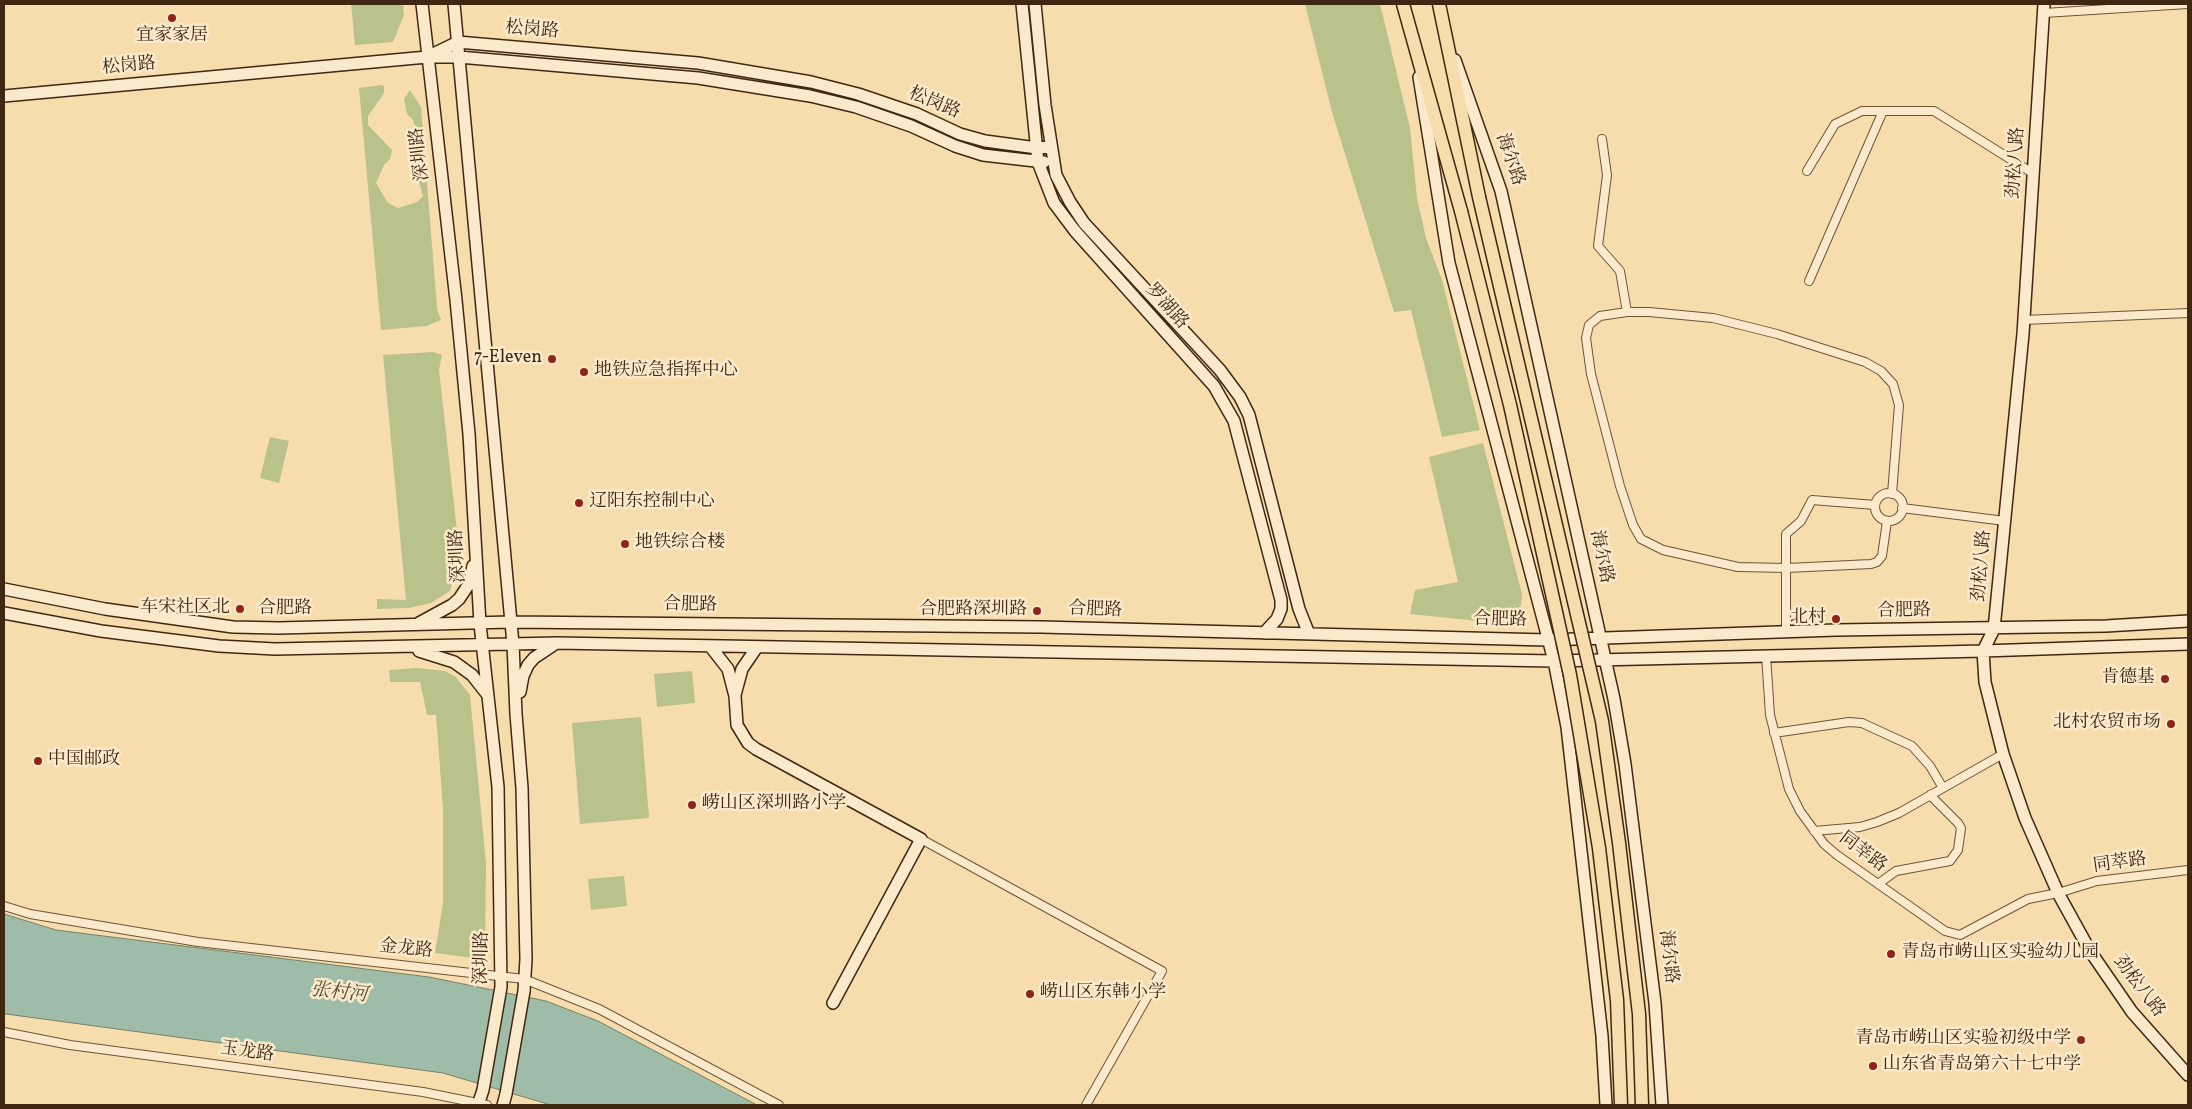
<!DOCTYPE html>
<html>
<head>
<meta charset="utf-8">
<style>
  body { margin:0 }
  #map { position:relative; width:2192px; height:1109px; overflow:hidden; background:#f7ddae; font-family:Vollkorn,serif }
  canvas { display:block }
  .frame { position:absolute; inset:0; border:5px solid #402711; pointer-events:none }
</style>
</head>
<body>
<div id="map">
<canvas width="2192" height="1109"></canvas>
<div class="frame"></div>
</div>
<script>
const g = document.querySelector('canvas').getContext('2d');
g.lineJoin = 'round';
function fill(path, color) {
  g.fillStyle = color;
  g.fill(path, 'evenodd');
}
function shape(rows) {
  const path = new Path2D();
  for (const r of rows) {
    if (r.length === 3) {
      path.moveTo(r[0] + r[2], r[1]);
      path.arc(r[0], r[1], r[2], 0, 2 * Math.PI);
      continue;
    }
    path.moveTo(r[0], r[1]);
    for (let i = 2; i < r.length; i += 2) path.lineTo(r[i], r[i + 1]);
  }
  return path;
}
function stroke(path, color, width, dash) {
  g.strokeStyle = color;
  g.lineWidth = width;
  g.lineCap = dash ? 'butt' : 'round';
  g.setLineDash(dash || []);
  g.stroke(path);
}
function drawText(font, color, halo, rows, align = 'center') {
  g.font = font + ' Vollkorn,"Noto Serif SC",serif';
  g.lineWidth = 5;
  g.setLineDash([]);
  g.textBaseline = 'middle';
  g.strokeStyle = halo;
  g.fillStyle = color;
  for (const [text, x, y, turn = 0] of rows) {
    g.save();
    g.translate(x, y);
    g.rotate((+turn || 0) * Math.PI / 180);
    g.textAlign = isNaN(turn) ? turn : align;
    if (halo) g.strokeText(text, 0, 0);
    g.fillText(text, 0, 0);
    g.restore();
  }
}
const green = shape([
  [351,4,403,4,404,15,393,42,355,45],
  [1305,4,1380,4,1410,128,1417,198,1426,238,1442,280,1480,430,1442,437,1411,310,1394,312,1332,112],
  [381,85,384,86,384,93,368,116,368,125,392,150,390,159,384,165,376,183,388,203,398,208,417,202,423,196,410,151,417,133,413,120,407,114,404,99,410,90,421,107,437,308,441,320,427,326,381,330,359,88],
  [433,352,442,355,439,370,460,558,450,591,431,603,409,608,377,609,377,599,406,600,383,355],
  [270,437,289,441,279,483,260,478],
  [1483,443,1522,594,1520,613,1510,620,1498,623,1410,614,1415,590,1458,582,1429,457],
  [417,668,445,671,456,677,470,695,486,863,485,955,481,959,435,953,443,903,443,808,436,715,427,715,420,682,390,682,389,670],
  [692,671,695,703,657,707,654,674],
  [641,717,649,818,580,824,572,723],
  [624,876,627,906,591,910,588,879]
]);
const water = shape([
  [4,914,56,930,429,977,546,1001,598,1021,757,1105,551,1105,443,1073,6,1014,4,1014,4,914]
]);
const street = shape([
  [2044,13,2188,4],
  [1602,139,1607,175,1598,246,1620,271,1627,312],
  [1807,171,1835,124,1862,111,1934,111,2034,174],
  [1809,281,1883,111],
  [2024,320,2188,313],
  [1889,507,14],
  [1902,508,2005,521],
  [1887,521,1882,556,1877,562,1871,564,1787,568,1738,567,1663,550,1641,539,1633,525,1620,486,1591,374,1586,338,1589,325,1600,316,1627,312,1649,312,1713,318,1777,334,1865,362,1881,371,1893,384,1899,405,1892,494],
  [1786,632,1786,534,1801,521,1812,500,1875,505],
  [1766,655,1770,715,1789,789,1800,811,1824,844,1837,855,1945,931,1960,935,2028,899,2058,893,2097,881,2188,870],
  [1774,733,1849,722,1862,723,1912,746,1930,766,1943,788],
  [1814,831,1860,827,1877,822,1899,813,2003,754],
  [921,839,1162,971,1086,1105],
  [1878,884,1896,871,1950,861,1958,850,1961,828,1958,823,1930,795],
  [4,906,30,914,198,942,524,979,599,1009,779,1105],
  [4,1032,70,1045,423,1092,487,1105]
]);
const secondary = shape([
  [422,4,456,300,469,434,480,624,498,787,501,987,483,1090,478,1105],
  [454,4,513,644,516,714,522,788,526,959,524,991],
  [1022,4,1038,162,1054,203,1075,231,1214,386,1234,421,1281,600,1281,609,1277,619,1264,633],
  [1035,4,1045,105,1056,175,1070,202,1084,223,1220,370,1240,397,1249,415,1299,609,1309,634],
  [2044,4,2023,334,1994,629,1983,651,1985,682,2003,754,2025,818,2058,893,2090,951,2132,1012,2188,1075],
  [431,57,459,57,698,78,810,96,856,107,911,126,955,146,983,155,1044,162],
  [1455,60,1501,191,1614,699,1625,764,1655,1003,1662,1105],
  [1419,77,1449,263,1554,661,1567,727,1602,1036,1606,1105],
  [4,96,427,57,458,42,698,63,811,82,858,94,917,114,960,134,985,141,1037,148,1050,147],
  [4,589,105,609,233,627,279,628,510,622,1041,627,1547,640,1836,630,2106,626,2188,621],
  [4,613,101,631,219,646,275,649,557,643,1554,661,1983,651,2188,644],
  [419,623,452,605,459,599,469,584,473,566],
  [710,646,728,669,735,696,737,725,748,743,756,749,921,839,833,1003],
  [419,651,454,662,472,675,487,694],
  [520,692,523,676,528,665,534,658,555,644],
  [735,695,742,669,757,647],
  [503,1105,506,1094]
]);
const primary = shape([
  [1403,4,1461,211],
  [1439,4,1479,197]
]);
const secondaryBridge = shape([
  [506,1094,524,991]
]);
const primaryBridge = shape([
  [1479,197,1602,721,1619,843,1639,1014,1642,1105],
  [1461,211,1510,405,1570,675,1599,848,1617,1000,1621,1105]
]);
const markers = [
  [172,18,5,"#8f2418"],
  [552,359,5,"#8f2418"],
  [584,372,5,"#8f2418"],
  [579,503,5,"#8f2418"],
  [625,544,5,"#8f2418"],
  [240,609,5,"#8f2418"],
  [1037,611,5,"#8f2418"],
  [1836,619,5,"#8f2418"],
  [2165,679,5,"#8f2418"],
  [2171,724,5,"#8f2418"],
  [38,761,5,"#8f2418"],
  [692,805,5,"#8f2418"],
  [1891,954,5,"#8f2418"],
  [1030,994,5,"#8f2418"],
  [2081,1040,5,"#8f2418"],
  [1873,1066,5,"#8f2418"]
];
const streetNames = [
  ["松岗路",532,31,5],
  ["松岗路",129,67,-5],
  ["松岗路",934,104,23],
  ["深圳路",421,154,-97],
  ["海尔路",1509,160,71],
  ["劲松八路",2017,163,-86],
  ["罗湖路",1166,307,48],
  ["深圳路",459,556,-93],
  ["海尔路",1600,557,78],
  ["劲松八路",1983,566,-85],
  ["合肥路",690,606,1],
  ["合肥路",285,610],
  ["合肥路",1095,611,2],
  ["合肥路",1904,612,-1],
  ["合肥路",1500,621,1],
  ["同莘路",1862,853,37],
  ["同萃路",2120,864,-8],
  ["金龙路",406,950,6],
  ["海尔路",1667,957,83],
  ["深圳路",483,958,-89],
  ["劲松八路",2138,987,53],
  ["玉龙路",247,1053,8]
];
const poiNames = [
  ["宜家家居",172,37,"center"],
  ["7-Eleven",542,359,"right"],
  ["地铁应急指挥中心",594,372],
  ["辽阳东控制中心",589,503],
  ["地铁综合楼",635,544],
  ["车宋社区北",230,609,"right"],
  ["合肥路深圳路",1027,611,"right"],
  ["北村",1826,619,"right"],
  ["肯德基",2155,679,"right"],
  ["北村农贸市场",2161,724,"right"],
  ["中国邮政",48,761],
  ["崂山区深圳路小学",702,805],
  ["青岛市崂山区实验幼儿园",1901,954],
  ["崂山区东韩小学",1040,994],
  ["青岛市崂山区实验初级中学",2071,1040,"right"],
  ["山东省青岛第六十七中学",1883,1066]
];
const waterNames = [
  ["张村河",339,994,6]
];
fill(green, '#bac28c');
fill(water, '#9ebca7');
stroke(water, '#78806b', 1);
stroke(street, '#6e5438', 10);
stroke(secondary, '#402711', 14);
stroke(primary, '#402711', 15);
stroke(street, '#fae9ca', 8);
stroke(secondary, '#fae9ca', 11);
stroke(primary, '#f7ddae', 12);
stroke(secondaryBridge, '#402711', 14, []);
stroke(primaryBridge, '#402711', 15, []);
stroke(secondaryBridge, '#fae9ca', 11);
stroke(primaryBridge, '#f7ddae', 12);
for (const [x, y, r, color] of markers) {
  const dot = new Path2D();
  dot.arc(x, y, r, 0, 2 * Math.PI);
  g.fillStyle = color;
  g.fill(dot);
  stroke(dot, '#fae9ca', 2);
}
drawText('18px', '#402711', '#fae9ca', streetNames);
drawText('18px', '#402711', '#fae9ca', poiNames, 'left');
drawText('italic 19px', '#584c36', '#fae9ca', waterNames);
</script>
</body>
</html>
